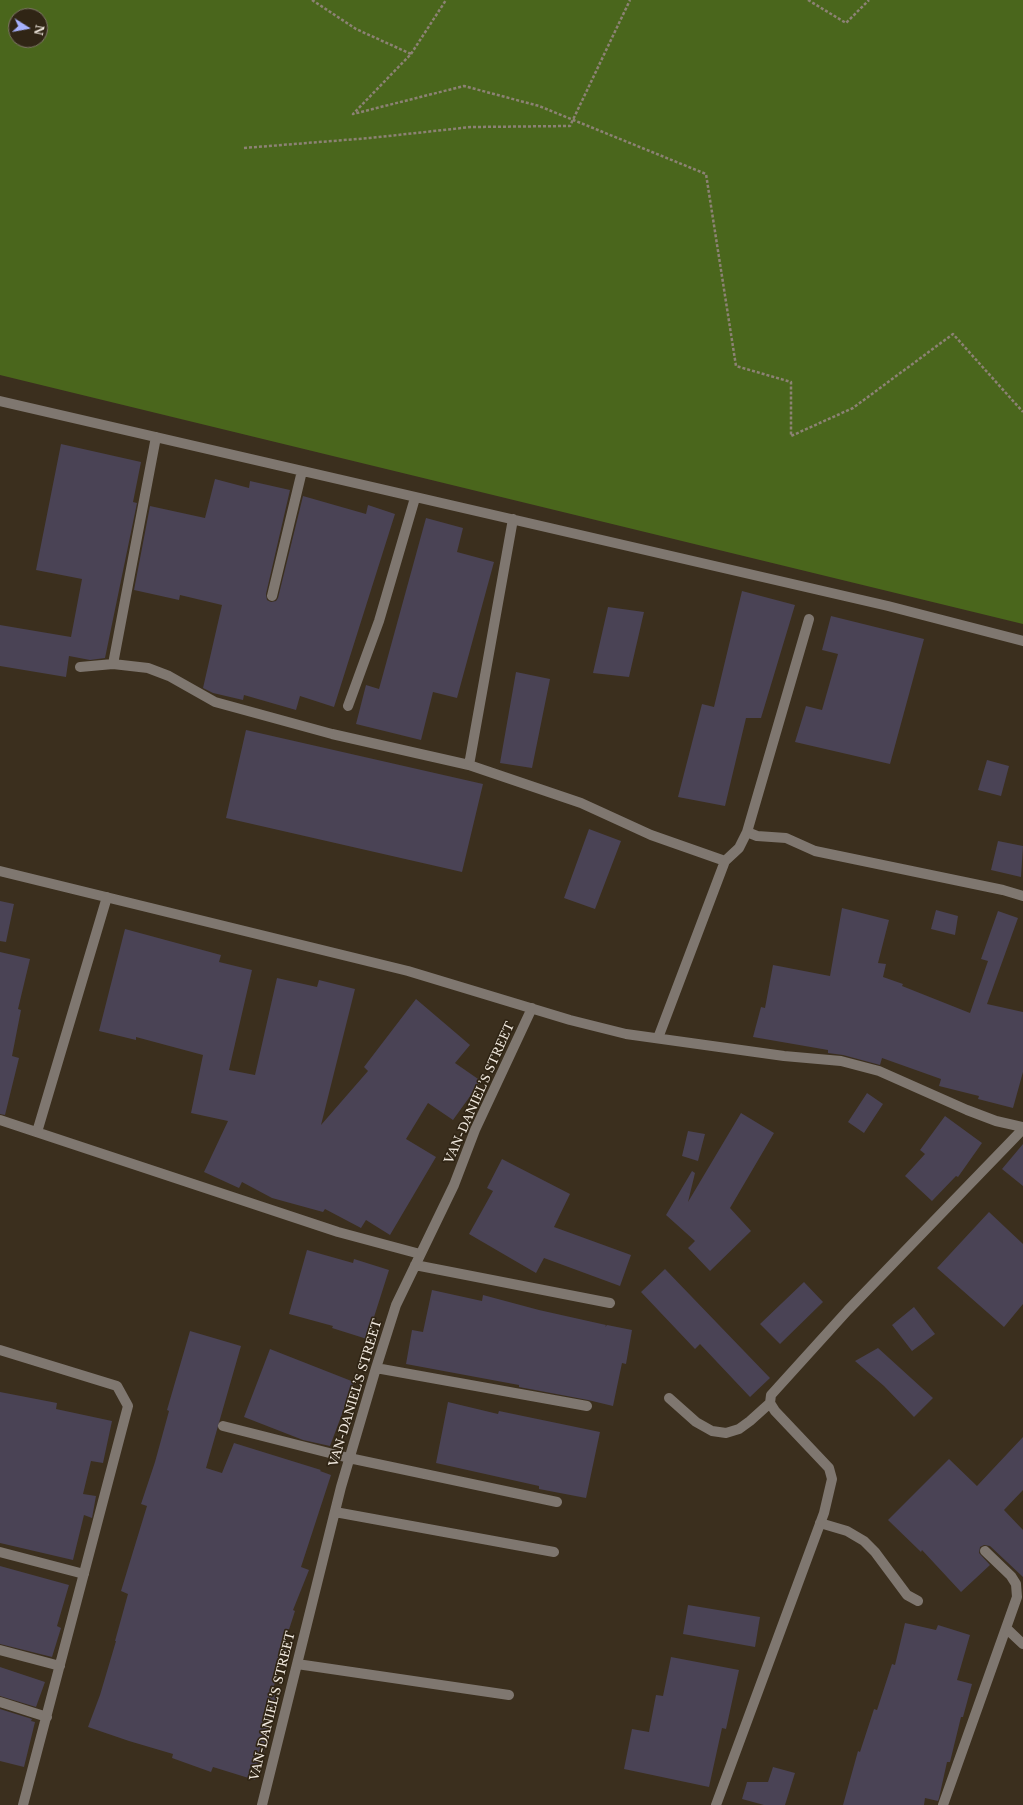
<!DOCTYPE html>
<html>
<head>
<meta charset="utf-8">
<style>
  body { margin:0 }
  #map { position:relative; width:1023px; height:1805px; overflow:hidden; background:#3b2f1e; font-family:"Libre Baskerville",serif }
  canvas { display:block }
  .north { position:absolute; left:8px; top:8px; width:40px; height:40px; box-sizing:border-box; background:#302515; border:1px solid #7e7467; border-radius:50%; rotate:101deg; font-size:11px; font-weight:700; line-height:16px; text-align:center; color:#f3ebe1 }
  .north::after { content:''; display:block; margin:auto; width:14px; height:18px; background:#a6b1fc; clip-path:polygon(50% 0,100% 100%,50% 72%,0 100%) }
</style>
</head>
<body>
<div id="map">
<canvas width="1023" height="1805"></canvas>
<div class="north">N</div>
</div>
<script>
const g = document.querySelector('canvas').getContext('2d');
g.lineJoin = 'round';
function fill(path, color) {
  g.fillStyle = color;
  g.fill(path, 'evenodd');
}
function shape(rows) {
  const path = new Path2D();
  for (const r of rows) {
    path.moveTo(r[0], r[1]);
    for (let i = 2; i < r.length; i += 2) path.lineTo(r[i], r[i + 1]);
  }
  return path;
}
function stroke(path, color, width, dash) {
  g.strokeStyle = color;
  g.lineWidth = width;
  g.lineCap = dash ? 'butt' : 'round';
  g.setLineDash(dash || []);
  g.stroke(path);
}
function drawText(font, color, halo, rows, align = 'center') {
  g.font = font + ' "Libre Baskerville",serif';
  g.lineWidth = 3.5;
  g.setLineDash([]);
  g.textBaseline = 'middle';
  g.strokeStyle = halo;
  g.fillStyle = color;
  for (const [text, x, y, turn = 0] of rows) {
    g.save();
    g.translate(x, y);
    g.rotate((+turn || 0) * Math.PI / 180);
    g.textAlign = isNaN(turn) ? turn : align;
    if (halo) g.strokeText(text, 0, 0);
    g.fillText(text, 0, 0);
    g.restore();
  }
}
const forest = shape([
  [0,0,1023,0,1023,624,0,375],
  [16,16,40,16,40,40,16,40]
]);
const building = shape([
  [61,444,141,462,133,502,137,503,105,658,90,660,69,656,66,677,0,666,0,625,71,637,82,579,36,570],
  [215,479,249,488,250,481,290,490,266,594,267,600,271,602,276,601,278,598,303,496,366,514,368,505,395,514,334,707,300,696,296,710,244,695,243,700,213,693,203,688,222,605,180,595,179,600,134,590,150,506,205,518],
  [426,518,463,528,457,552,494,562,457,698,433,692,421,740,356,724,366,685,379,689],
  [742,591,795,605,761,718,746,718,725,806,678,797,702,704,714,707],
  [608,607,644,612,629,677,593,673],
  [831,616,924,639,890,764,795,742,806,706,822,710,838,654,822,650],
  [516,672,550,679,532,768,500,763],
  [246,730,483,784,462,872,226,818],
  [987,760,1009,766,1001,796,978,790],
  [589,829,621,841,595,909,564,898],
  [998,841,1023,846,1021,877,991,870],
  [0,901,14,904,6,942,0,941],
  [842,908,889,920,878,963,886,964,883,977,903,984,902,986,970,1013,988,961,981,959,998,911,1018,918,987,1004,1023,1012,1023,1072,1013,1108,978,1099,979,1096,939,1086,941,1079,882,1058,880,1065,843,1055,828,1053,828,1050,753,1037,761,1007,765,1008,773,965,830,976],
  [936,910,958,916,955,935,931,929],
  [125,929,221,955,219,962,252,970,229,1070,255,1075,277,978,317,987,319,980,355,989,321,1125,368,1071,364,1067,416,999,470,1045,455,1063,481,1081,453,1120,428,1103,406,1139,436,1157,390,1235,366,1220,361,1228,325,1209,323,1212,272,1198,242,1182,239,1188,204,1172,228,1121,191,1113,203,1055,136,1037,136,1040,99,1031],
  [0,952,30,959,18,1009,21,1010,12,1056,19,1058,5,1115,0,1114],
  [867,1093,883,1104,864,1133,848,1122],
  [741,1113,774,1133,730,1208,751,1231,710,1271,688,1248,695,1241,666,1215,692,1171,695,1173,688,1202],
  [945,1116,982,1143,958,1177,956,1176,932,1201,905,1176,925,1154,920,1150],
  [688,1131,705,1134,698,1161,682,1156],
  [1023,1144,1023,1186,1002,1169],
  [502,1159,570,1194,554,1227,631,1255,620,1286,544,1258,536,1273,469,1234,493,1191,487,1188],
  [989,1212,1023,1244,1023,1304,1004,1327,937,1268],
  [307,1250,353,1263,354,1259,389,1270,367,1339,332,1328,333,1326,289,1314],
  [665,1269,770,1378,750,1397,700,1344,695,1349,641,1292],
  [804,1282,823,1302,780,1344,760,1324],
  [432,1290,482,1301,483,1295,539,1310,606,1325,605,1327,607,1325,632,1330,626,1364,622,1363,613,1406,588,1400,519,1387,519,1385,406,1364,412,1330,423,1332],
  [914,1307,935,1334,912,1351,892,1325],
  [190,1331,241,1346,206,1468,222,1473,234,1443,321,1470,320,1471,331,1475,301,1567,309,1570,293,1610,295,1611,283,1648,287,1649,271,1694,277,1696,264,1741,267,1742,255,1780,213,1767,211,1772,172,1758,173,1754,129,1741,88,1727,100,1695,116,1641,115,1641,128,1594,121,1591,147,1506,141,1504,155,1462,169,1411,167,1410],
  [878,1348,933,1398,914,1417,884,1386,855,1361],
  [270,1349,354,1382,330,1446,303,1440,244,1417],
  [0,1392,57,1403,56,1409,112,1421,103,1463,91,1461,83,1494,96,1496,92,1518,84,1515,73,1560,0,1543],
  [448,1402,498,1414,499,1411,600,1432,586,1498,539,1489,539,1486,436,1463],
  [1023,1437,1023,1490,1004,1510,1023,1530,1023,1577,990,1546,984,1545,980,1547,979,1553,990,1565,961,1592,922,1550,921,1552,888,1520,949,1459,977,1486],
  [0,1566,69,1585,57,1626,61,1628,52,1657,0,1644],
  [688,1605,760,1617,755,1647,683,1634],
  [905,1623,936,1630,938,1625,970,1635,957,1680,972,1684,963,1717,961,1717,950,1762,947,1762,939,1798,938,1801,925,1798,924,1805,843,1805,858,1751,860,1752,874,1709,877,1710,892,1664,895,1665],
  [671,1657,739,1670,726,1729,722,1728,709,1787,624,1769,632,1729,649,1732,656,1695,663,1696],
  [0,1667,45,1682,36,1707,0,1696],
  [0,1709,32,1719,31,1721,35,1722,24,1767,0,1761],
  [773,1767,795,1773,785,1805,764,1805,742,1799,747,1782,768,1782]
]);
const path = shape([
  [312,0,356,29,411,54,353,114,464,86,539,106,706,174,736,366,791,382,791,436,853,408,953,334,1023,412],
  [808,0,846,23,869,0],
  [411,54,446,0]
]);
const minor = shape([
  [0,401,888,606,1023,641],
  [272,596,302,471],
  [113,664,156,437],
  [80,667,113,664,148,668,169,676,215,702,332,734,469,765,513,519],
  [348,706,379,621,415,498],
  [469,765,581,803,651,835,725,861],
  [747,832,809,619],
  [0,871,408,971,570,1020,626,1034,784,1056,841,1061,879,1071,967,1110,996,1121,1023,1127],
  [658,1038,725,861,739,848,747,832,757,836,786,838,815,851,1003,890,1023,896],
  [0,1120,338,1232,420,1254],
  [37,1132,107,897],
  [415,1265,610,1303],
  [0,1350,117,1386,128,1406,23,1805],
  [376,1368,587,1406],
  [669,1398,696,1422,712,1431,726,1433,739,1429,750,1421,770,1403],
  [223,1426,349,1458,557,1502],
  [335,1512,554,1552],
  [820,1523,847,1531,864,1541,875,1552,907,1595,918,1601],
  [985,1551,1011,1576,1016,1584,1017,1597,1006,1628],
  [0,1552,84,1574],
  [0,1650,60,1666],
  [297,1664,509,1695],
  [0,1702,47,1717],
  [262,1805,341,1487,376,1368,396,1305,454,1185,475,1130,532,1008],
  [716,1805,824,1513,832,1479,829,1468,775,1411,770,1403,771,1395,848,1310,1023,1129],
  [943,1805,1006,1628,1023,1644]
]);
const pathBridge = shape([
  [244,148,370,138,471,127,570,126,630,0]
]);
const streetNames = [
  ["VAN-DANIEL’S STREET",480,1093,-66],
  ["VAN-DANIEL’S STREET",356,1393,-73],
  ["VAN-DANIEL’S STREET",273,1706,-76]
];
fill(forest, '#4a661c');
fill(building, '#4a4355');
stroke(path, '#8c8274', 2.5, [3, 2]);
stroke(minor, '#7f7770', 10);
stroke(pathBridge, '#8c8274', 2.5, [3, 2]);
drawText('12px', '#f3ebe1', '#302515', streetNames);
</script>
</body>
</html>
